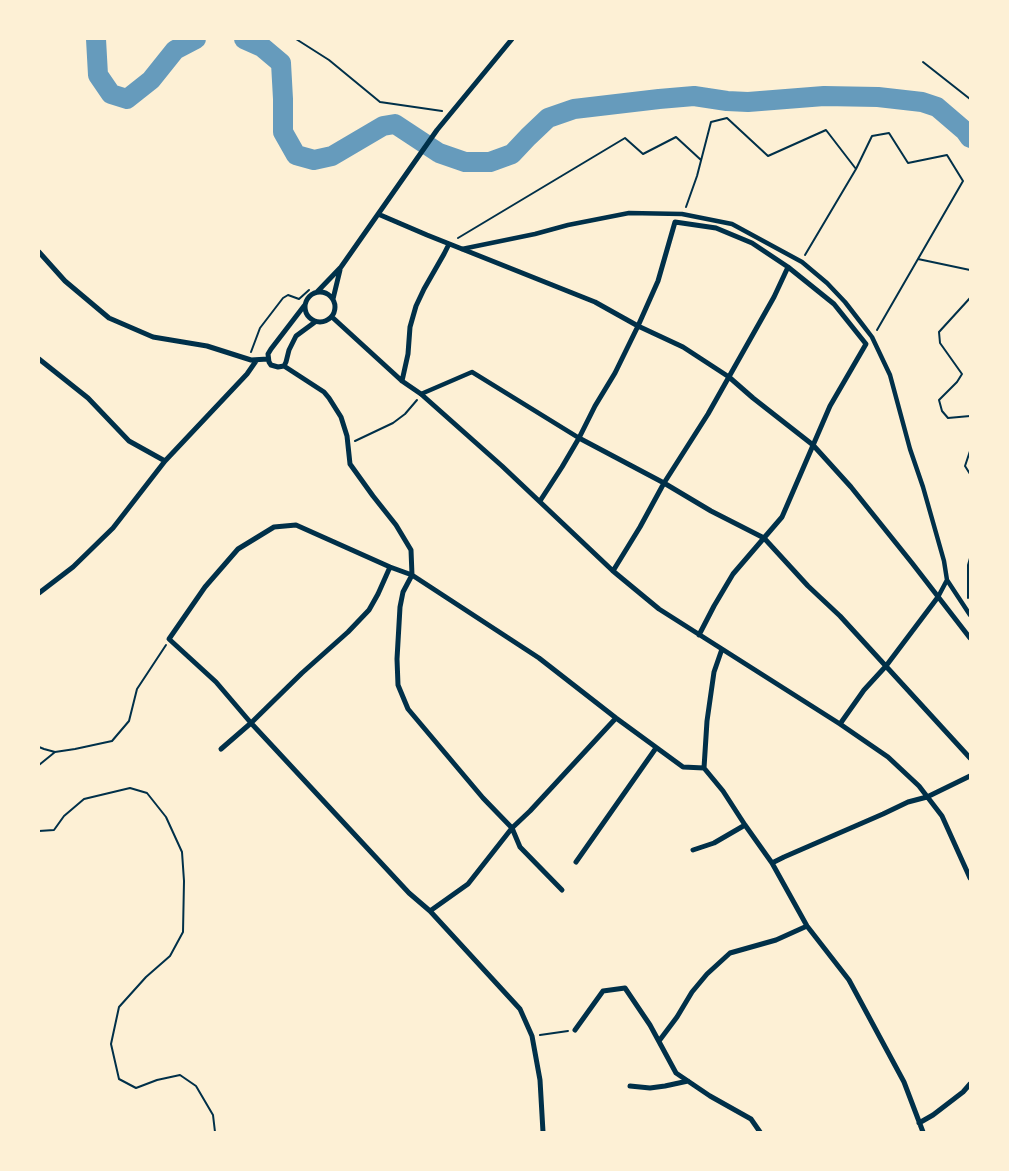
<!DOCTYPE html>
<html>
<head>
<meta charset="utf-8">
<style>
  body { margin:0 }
  #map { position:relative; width:1009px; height:1171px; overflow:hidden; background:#fdf0d5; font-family:Roboto,sans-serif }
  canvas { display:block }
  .frame { position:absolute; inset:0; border:40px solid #fdf0d5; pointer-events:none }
</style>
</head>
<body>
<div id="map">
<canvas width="1009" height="1171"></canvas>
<div class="frame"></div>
</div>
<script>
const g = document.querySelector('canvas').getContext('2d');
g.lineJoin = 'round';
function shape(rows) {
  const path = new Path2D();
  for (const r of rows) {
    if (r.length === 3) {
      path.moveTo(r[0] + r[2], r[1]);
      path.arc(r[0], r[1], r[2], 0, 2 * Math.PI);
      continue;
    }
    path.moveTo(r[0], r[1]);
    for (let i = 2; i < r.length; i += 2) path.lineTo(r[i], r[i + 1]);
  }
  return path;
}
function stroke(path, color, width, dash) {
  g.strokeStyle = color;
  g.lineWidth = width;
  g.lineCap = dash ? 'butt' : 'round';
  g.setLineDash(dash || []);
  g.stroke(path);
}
const river = shape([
  [96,39,98,75,111,94,127,99,151,80,175,50,196,39],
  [244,39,262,47,281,63,283,99,283,132,296,155,314,160,332,156,383,126,395,124,439,153,465,162,490,162,512,154,528,137,548,118,574,109,659,99,694,96,727,101,748,102,824,96,878,97,922,102,937,107,965,131,970,138]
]);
const path = shape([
  [296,39,329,60,380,102,442,111],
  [923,62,970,99],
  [686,207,697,176,711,122,727,118,768,156,826,130,856,169],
  [458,238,625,138,643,154,676,137,701,160],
  [805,255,856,169,872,136,889,133,908,163,947,155,963,181,877,330],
  [918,259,970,270],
  [970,298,939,332,940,343,962,374,957,382,939,400,942,411,948,418,970,416],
  [251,352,260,328,283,298,288,295,299,299,309,290],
  [355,441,393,423,405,414,417,400],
  [970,451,965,466,970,474],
  [968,598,968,565,970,558],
  [39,747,44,749,55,752],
  [39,765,55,752,75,749,112,741,129,721,137,689,166,645],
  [39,831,54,830,64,816,84,799,130,788,147,793,166,817,182,852,184,881,183,932,170,956,146,977,119,1007,111,1044,119,1079,136,1088,157,1080,180,1075,196,1086,213,1115,215,1132],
  [540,1035,568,1031]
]);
const pedestrian = shape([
  [462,249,535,234,568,225,629,213,682,214,732,224,802,262,827,283,845,302,862,324,872,337,890,375,910,449,923,487,944,561,947,580,938,597],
  [421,394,472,372,579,438],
  [947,580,970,615]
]);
const minor = shape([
  [378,214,427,235,595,302,638,326,683,347,729,377,753,398,813,445,851,487,912,563,970,638],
  [39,252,65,281,109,318,153,337,207,346,251,360,268,359],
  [320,307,15],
  [317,292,341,267,437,130,512,39],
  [333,299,340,270],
  [304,306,271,349,268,354,269,362,271,365,278,367,284,366,286,362,289,350,296,336,315,322],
  [332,317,402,381,421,394,502,466,613,571,659,609,840,724,888,757,919,786,942,816,970,878],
  [39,359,88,398,129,441,165,461],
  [284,366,324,392,329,398,341,417,347,436,350,464,373,496,396,525,411,550,412,575],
  [402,381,408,354,410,327,416,306,424,289,444,254,449,244],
  [579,438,664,483,711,511,764,538,808,586,840,616,970,758],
  [540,501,562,467,579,438,595,406,615,373,638,326,658,281,675,222,716,228,752,243,788,267,834,304,866,344,830,406,782,517,733,574,714,606,699,635],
  [613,571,640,527,664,483,708,414,774,297,788,267],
  [412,575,403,592,400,607,397,659,398,685,408,709,483,798,512,828,520,847,562,890],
  [39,593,73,567,113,528,165,461,247,374,256,361],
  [840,724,864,690,886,666,938,597],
  [221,749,251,723,302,673,348,632,369,610,378,594,390,567],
  [704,768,707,721,714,672,722,649],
  [693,850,714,843,745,825],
  [576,862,656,748],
  [772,863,784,857,883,814,908,802,927,797,970,776],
  [430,911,468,884,512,828,530,811,616,718],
  [575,1030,603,991,625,988,650,1025,676,1073,710,1096,751,1119,760,1132],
  [659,1041,677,1017,692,992,707,974,730,953,776,940,807,926],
  [630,1086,650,1088,665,1086,688,1081],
  [919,1123,933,1115,963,1092,970,1084],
  [543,1132,540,1080,532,1036,520,1009,430,911,409,893,251,723,216,682,169,639,205,587,238,549,274,527,296,525,390,567,412,575,539,658,616,718,683,767,704,768,723,791,745,825,772,863,807,926,849,980,904,1082,923,1132]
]);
stroke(river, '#669bbc', 20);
stroke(path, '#003049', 2);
stroke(pedestrian, '#003049', 4.5);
stroke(minor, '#003049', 5);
</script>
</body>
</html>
